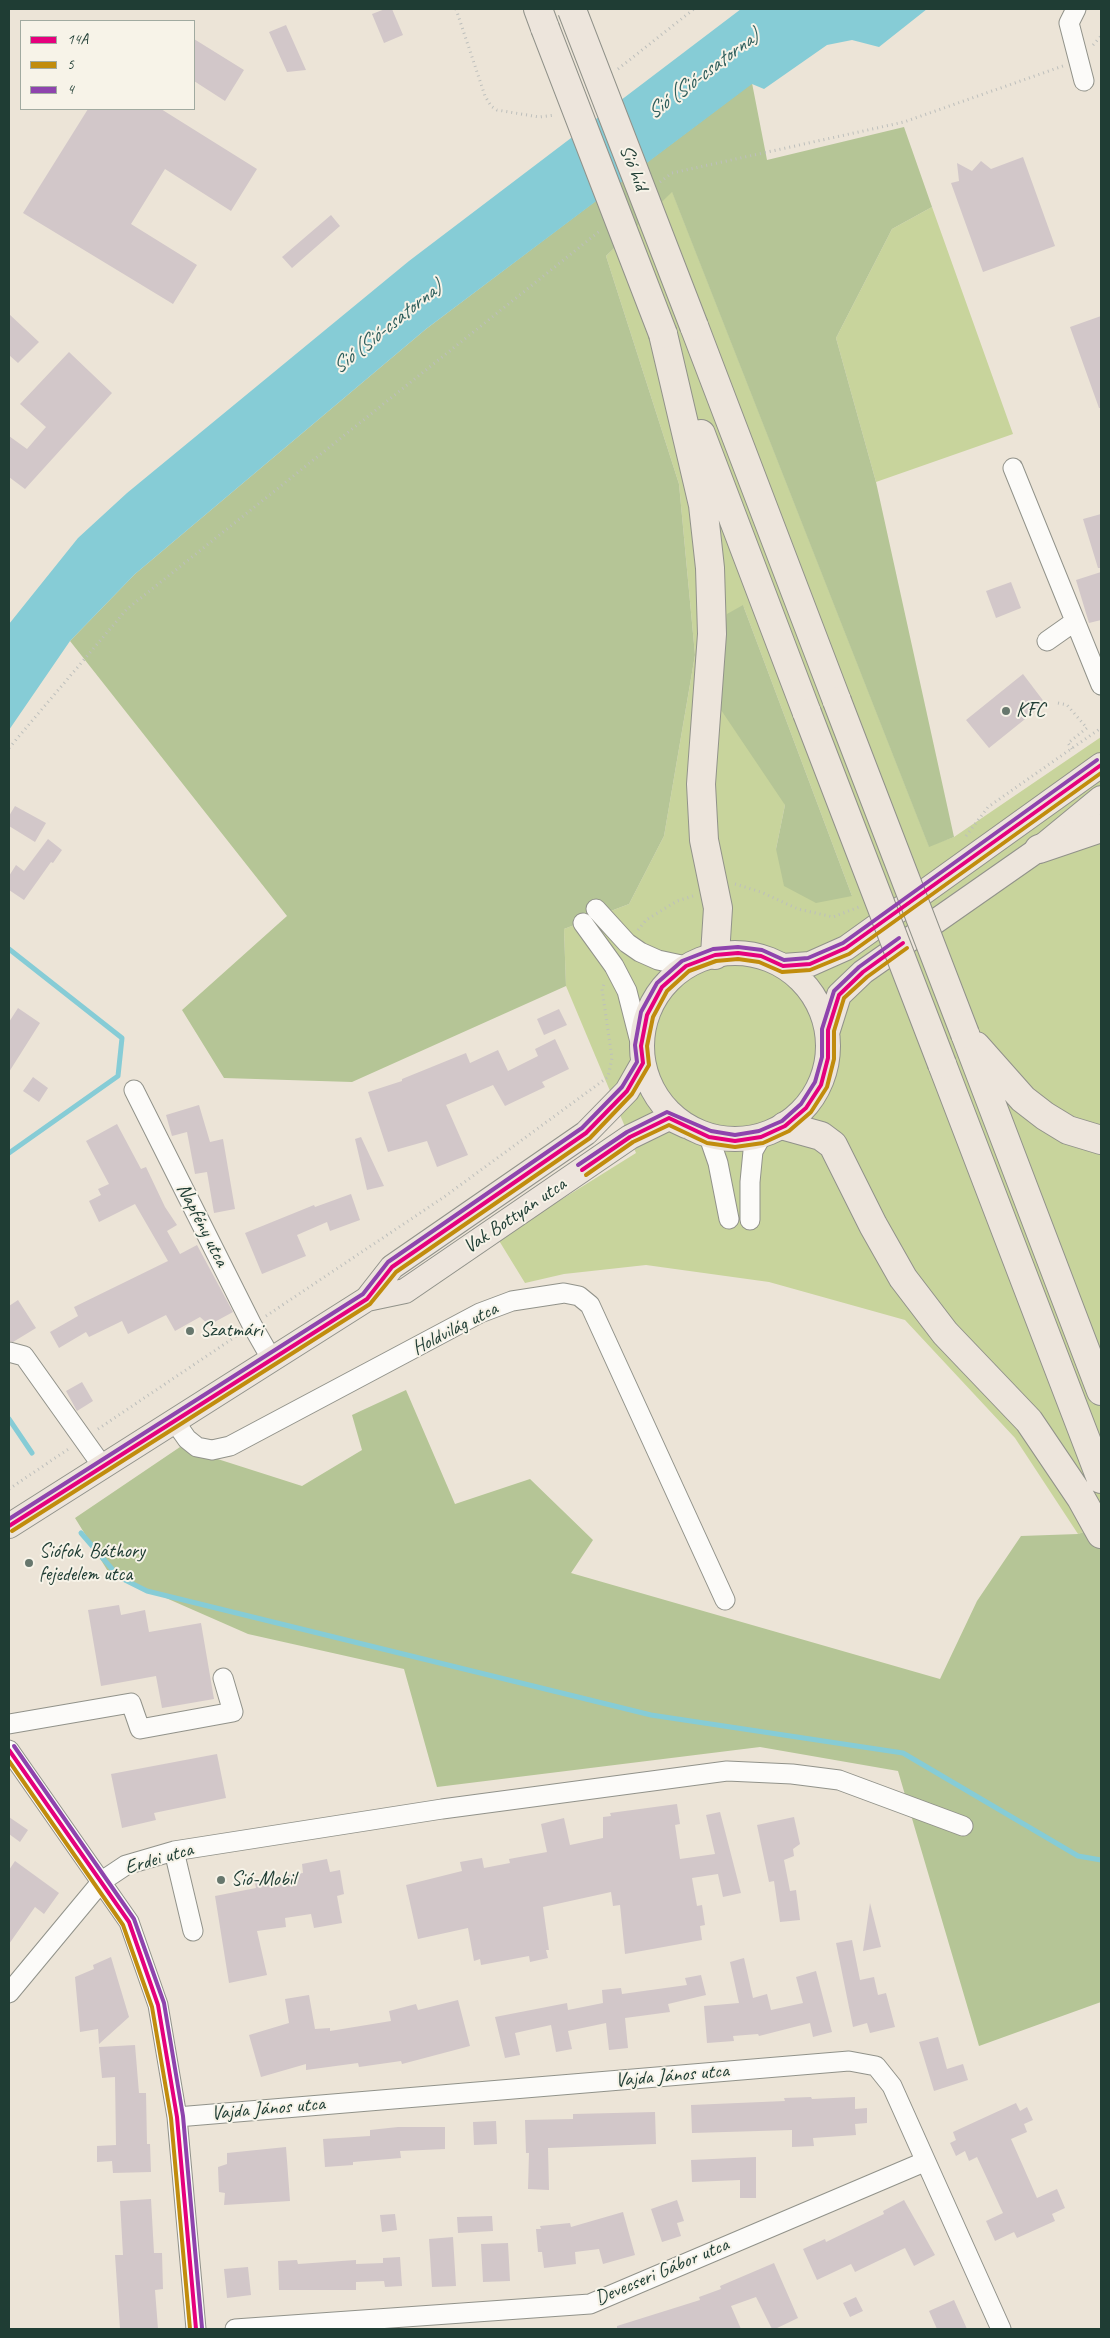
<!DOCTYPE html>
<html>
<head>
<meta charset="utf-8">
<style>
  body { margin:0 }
  #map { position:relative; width:1110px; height:2338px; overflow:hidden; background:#ece4d7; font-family:Caveat,sans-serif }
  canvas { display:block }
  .frame { position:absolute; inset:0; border:10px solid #1f3d34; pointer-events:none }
  .legend { position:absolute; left:20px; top:20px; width:175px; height:90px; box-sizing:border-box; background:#f7f3e8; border:1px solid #a1aaa0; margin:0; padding:6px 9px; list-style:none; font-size:15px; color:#1f3d34 }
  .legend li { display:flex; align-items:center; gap:10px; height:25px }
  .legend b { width:25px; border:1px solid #a1aaa0 }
</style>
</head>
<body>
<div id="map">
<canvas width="1110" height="2338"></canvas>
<div class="frame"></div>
<ul class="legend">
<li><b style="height:6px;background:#e5007d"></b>14A</li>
<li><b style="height:6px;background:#c18c0d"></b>5</li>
<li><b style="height:6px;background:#8e44ad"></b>4</li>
</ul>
</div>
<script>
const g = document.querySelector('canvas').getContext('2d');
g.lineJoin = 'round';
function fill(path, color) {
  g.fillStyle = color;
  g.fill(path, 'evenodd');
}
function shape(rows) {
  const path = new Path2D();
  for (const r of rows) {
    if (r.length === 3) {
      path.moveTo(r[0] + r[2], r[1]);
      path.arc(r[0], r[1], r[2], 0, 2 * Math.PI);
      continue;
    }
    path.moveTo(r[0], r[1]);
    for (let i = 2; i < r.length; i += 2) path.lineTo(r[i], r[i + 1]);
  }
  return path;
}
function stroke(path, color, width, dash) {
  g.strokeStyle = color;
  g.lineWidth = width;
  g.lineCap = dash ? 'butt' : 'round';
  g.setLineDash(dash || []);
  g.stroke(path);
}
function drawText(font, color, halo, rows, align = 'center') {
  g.font = font + ' Caveat,sans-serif';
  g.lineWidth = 4;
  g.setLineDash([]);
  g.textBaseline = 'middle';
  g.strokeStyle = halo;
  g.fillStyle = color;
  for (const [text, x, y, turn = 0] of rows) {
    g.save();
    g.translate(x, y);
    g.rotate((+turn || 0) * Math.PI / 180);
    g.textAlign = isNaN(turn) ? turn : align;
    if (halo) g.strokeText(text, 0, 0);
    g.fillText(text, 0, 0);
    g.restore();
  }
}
const green = shape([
  [672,191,929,846,954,837,1101,737,1101,1526,1078,1534,1015,1438,905,1320,769,1282,646,1265,564,1274,525,1283,498,1239,636,1153,566,986,564,929,629,904,664,836,695,655,679,484,606,256],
  [743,605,852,896,776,849,785,805],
  [932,207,1013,434,876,482,836,338,892,229]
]);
const forest = shape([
  [752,83,767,160,904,127,932,207,892,229,836,338,876,482,954,837,929,847,672,192,606,256,679,484,695,655,664,836,629,904,564,929,566,986,352,1082,224,1078,182,1010,287,916,70,641,135,574,426,329],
  [743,605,852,896,816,903,784,886,776,849,785,805,719,707,727,614],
  [406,1390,455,1504,530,1479,593,1540,571,1573,940,1679,977,1601,1021,1536,1078,1534,1101,1526,1101,2002,979,2046,898,1771,760,1747,437,1787,404,1669,248,1634,109,1573,75,1518,180,1447,302,1486,362,1450,352,1415]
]);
const water = shape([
  [741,9,927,9,879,47,852,40,827,45,764,89,752,84,426,329,135,574,70,641,9,730,9,624,78,538,127,493,409,261]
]);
const stream = shape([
  [9,949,122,1038,118,1076,9,1153],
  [9,1419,32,1453],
  [81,1533,119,1577,147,1591,651,1715,903,1753,1078,1856,1101,1860]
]);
const building = shape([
  [385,9,392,9,403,35,384,43,372,14],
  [286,25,306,70,287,72,269,32],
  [194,39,244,70,225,101,194,81],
  [88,109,161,109,257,169,231,211,165,169,131,224,197,265,173,304,23,213],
  [1023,157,1055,246,983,272,951,183,959,181,957,163,972,171,981,161,991,169],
  [331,215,340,226,292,268,282,257],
  [9,314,39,342,18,363,9,355],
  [1101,316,1101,408,1099,408,1070,327],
  [69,352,112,393,25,489,9,477,9,436,27,449,46,427,20,404],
  [1101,514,1101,568,1098,568,1083,519],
  [1101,572,1101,620,1089,623,1076,580],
  [1011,582,1021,608,996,618,986,591],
  [1023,674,1045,703,989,748,966,720],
  [15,806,46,823,35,842,9,826,9,816],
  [48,839,62,850,53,863,51,862,24,900,9,890,9,876,16,865,24,871],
  [18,1008,40,1023,9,1072,9,1022],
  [559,1009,567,1025,544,1035,537,1019],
  [555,1039,569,1069,542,1082,545,1087,505,1106,493,1085,446,1105,468,1155,437,1167,427,1141,388,1152,368,1092,402,1081,402,1079,466,1053,470,1063,498,1050,508,1071,538,1056,535,1049],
  [33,1077,48,1088,39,1102,23,1091],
  [199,1105,210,1142,223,1139,235,1209,214,1213,207,1172,195,1174,187,1132,172,1136,166,1115],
  [117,1124,141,1169,146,1167,165,1207,177,1225,167,1231,180,1254,197,1245,233,1312,209,1325,200,1317,175,1331,166,1315,128,1334,122,1321,89,1337,86,1332,59,1348,50,1332,78,1316,74,1307,168,1261,135,1204,99,1222,89,1201,101,1195,98,1189,109,1184,86,1141],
  [361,1137,384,1186,367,1190,355,1139],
  [351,1194,360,1220,330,1231,327,1222,297,1235,306,1256,262,1274,245,1233,314,1205,315,1207],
  [18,1300,36,1328,13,1342,9,1341,9,1306],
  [82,1382,93,1401,77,1411,66,1391],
  [119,1605,121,1615,145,1610,149,1632,201,1623,214,1699,162,1708,156,1676,101,1686,88,1610],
  [217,1754,226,1798,154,1813,156,1820,122,1828,111,1774],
  [677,1804,680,1824,675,1825,680,1859,715,1854,706,1815,720,1812,741,1893,723,1897,718,1874,692,1878,697,1906,702,1905,705,1925,700,1926,702,1940,625,1954,620,1905,613,1906,611,1892,543,1907,549,1950,546,1950,548,1958,530,1962,529,1956,481,1965,480,1959,474,1961,468,1928,418,1939,406,1885,462,1871,460,1862,482,1858,484,1868,510,1863,509,1859,547,1852,541,1824,564,1818,570,1845,603,1838,603,1817,611,1816,610,1813],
  [9,1817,28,1830,20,1842,9,1834],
  [794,1817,800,1844,793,1849,794,1856,784,1860,790,1891,796,1890,800,1920,780,1922,774,1881,769,1882,757,1825],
  [327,1859,330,1872,340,1870,344,1894,337,1896,342,1923,314,1928,311,1914,285,1918,286,1927,257,1931,267,1975,229,1983,215,1896,256,1888,254,1879,303,1873,302,1864],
  [15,1861,59,1893,44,1914,35,1907,9,1944,9,1870],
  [870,1903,881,1947,863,1951],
  [852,1940,860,1980,874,1977,878,1995,886,1993,895,2027,870,2033,867,2023,853,2027,836,1943],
  [111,1957,129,2017,99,2044,98,2029,80,2032,75,1977,94,1969,93,1965],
  [744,1958,753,1998,767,1994,771,2010,803,2003,796,1977,816,1971,832,2032,813,2037,810,2023,759,2036,758,2034,733,2036,734,2041,707,2043,704,2006,739,2003,730,1962],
  [701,1975,706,1995,668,2004,670,2012,625,2018,628,2048,609,2050,606,2023,568,2031,572,2049,556,2052,551,2025,515,2033,520,2055,505,2058,495,2017,567,2003,568,2010,603,2003,602,1990,621,1988,622,1994,687,1985,685,1978],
  [309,1995,315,2029,330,2028,330,2031,391,2021,389,2011,416,2004,418,2010,458,2000,470,2046,402,2064,401,2061,359,2067,358,2063,306,2070,306,2064,261,2077,249,2035,289,2023,285,1999],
  [938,2037,947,2069,963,2064,968,2080,934,2091,919,2042],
  [135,2045,139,2093,146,2093,147,2144,150,2144,151,2172,113,2173,112,2161,97,2162,97,2146,116,2145,115,2077,102,2078,99,2047],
  [811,2097,812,2099,855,2097,855,2109,867,2108,867,2123,855,2124,856,2135,813,2138,814,2146,792,2147,792,2130,692,2133,691,2105,785,2101,784,2098],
  [1016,2103,1020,2111,1027,2107,1033,2120,1024,2124,1027,2132,1011,2139,1037,2198,1057,2189,1065,2208,1052,2214,1055,2221,1017,2238,1014,2232,995,2241,986,2221,1003,2213,977,2157,969,2161,965,2151,956,2156,950,2143,956,2140,953,2132],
  [655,2112,656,2144,548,2148,549,2190,528,2189,529,2153,526,2153,525,2120,573,2119,573,2114],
  [496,2121,497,2144,474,2145,473,2122],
  [398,2127,445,2127,445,2149,400,2151,401,2158,353,2162,353,2165,325,2167,323,2139,370,2136,370,2130],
  [286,2147,290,2201,224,2205,225,2193,219,2192,218,2167,227,2164,227,2153],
  [756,2157,756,2198,740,2198,740,2180,692,2182,691,2160],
  [151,2199,154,2253,162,2253,163,2289,155,2290,158,2329,120,2329,115,2255,123,2255,120,2201],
  [677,2200,684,2221,677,2223,681,2236,662,2242,651,2209],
  [904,2200,935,2255,914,2266,905,2248,855,2272,851,2264,817,2280,803,2249,825,2239,826,2242,884,2214,883,2211],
  [623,2212,635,2255,603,2264,599,2249,575,2252,576,2264,544,2268,542,2252,538,2252,536,2229,541,2229,540,2226,570,2223,571,2227],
  [395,2214,397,2230,382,2232,380,2215],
  [492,2216,493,2231,458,2233,457,2217],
  [453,2237,456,2286,432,2287,429,2239],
  [508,2243,510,2281,483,2282,481,2244],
  [400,2257,402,2286,385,2287,384,2281,356,2282,356,2290,279,2290,278,2261,297,2260,298,2264,356,2260,356,2264,383,2263,383,2258],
  [774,2263,798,2318,775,2329,772,2329,756,2297,731,2306,741,2329,617,2329,617,2326,700,2300,699,2297,721,2289,720,2286],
  [248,2267,251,2295,227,2298,224,2269],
  [856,2297,863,2311,850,2317,843,2303],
  [954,2300,967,2329,937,2329,929,2311]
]);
const path = shape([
  [456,9,485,96,491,106,497,110,539,117,555,115],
  [1093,45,1101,36],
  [618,69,694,9],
  [660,182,672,173,904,122,1063,66],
  [1058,703,1067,705,1087,728,1068,743,1072,749],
  [9,748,127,609,601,230],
  [966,836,988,807,1101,728],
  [735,884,761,892,798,909,833,917,859,907],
  [638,930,646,920,677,901,693,896],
  [266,1316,444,1197,608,1077,612,1058,602,989,604,984],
  [98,1429,238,1335],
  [9,1489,70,1448]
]);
const minor = shape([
  [1076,9,1069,23,1084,81],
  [1013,468,1101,685],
  [1047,641,1074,622],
  [596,909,627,943,640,952,658,960,686,966],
  [583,923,614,966,627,991,641,1046],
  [134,1090,252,1325,272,1360],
  [709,1137,718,1163,729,1219],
  [750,1220,750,1182,753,1151,761,1137],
  [9,1352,24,1356,103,1467],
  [175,1422,187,1439,197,1447,212,1450,230,1446,480,1313,512,1301,564,1293,579,1296,590,1305,725,1600],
  [9,1724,131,1703,140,1729,233,1712,223,1678],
  [9,1750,129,1922,158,2005,177,2117,196,2329],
  [174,1851,193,1931],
  [9,1993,102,1881,126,1865,174,1851,442,1809,727,1771,792,1774,839,1780,963,1826],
  [177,2117,849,2061,876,2066,892,2086,1001,2329],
  [235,2329,590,2304,924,2162]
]);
const major = shape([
  [735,1046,93],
  [783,966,810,964,846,948,1101,765],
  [828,1030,839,995,863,972,1039,849,1101,798],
  [367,1299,405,1291,630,1137,669,1118,686,1126],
  [9,1526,367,1299,392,1267,586,1133,627,1091,643,1063]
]);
const highway = shape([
  [538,9,545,28],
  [694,326,837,701],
  [663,334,703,505,710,568,712,634,701,784,704,840,718,908,715,955],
  [701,434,807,713],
  [1039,849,1101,828],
  [965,1034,1101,1391],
  [976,1046,1023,1099,1045,1116,1068,1130,1101,1140],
  [942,1064,1101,1479],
  [785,1126,821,1136,833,1145,873,1225,903,1278,945,1333,1029,1421,1081,1498,1101,1534]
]);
const highwayBridge = shape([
  [572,10,694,326],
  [545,28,663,334],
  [837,701,965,1034],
  [807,713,942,1064]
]);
const bus1 = shape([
  [582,1170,630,1137,669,1118,709,1137,735,1141,761,1137,785,1126,806,1108,821,1085,828,1058,828,1030,839,995,863,972,903,943],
  [9,1526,367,1299,392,1267,586,1133,627,1091,643,1063,641,1046,647,1015,662,987,686,966,715,955,738,953,761,956,783,966,810,964,846,948,1101,765],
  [9,1750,129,1922,158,2005,177,2117,196,2329]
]);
const bus2 = shape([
  [586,1175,633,1142,669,1125,707,1143,735,1147,763,1143,789,1131,811,1112,827,1087,834,1059,834,1031,844,998,867,977,907,948],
  [12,1531,370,1304,396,1272,590,1138,632,1094,649,1065,647,1046,653,1017,667,991,689,971,716,961,738,959,759,962,782,972,810,970,849,954,1101,773],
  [9,1761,123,1925,152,2007,171,2118,190,2329]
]);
const bus3 = shape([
  [578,1165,627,1132,667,1112,711,1131,735,1135,759,1131,782,1121,801,1104,815,1082,822,1057,822,1029,834,991,859,967,899,938],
  [9,1519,363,1294,388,1262,582,1128,622,1087,637,1062,635,1045,641,1012,657,983,682,961,713,949,738,947,762,950,784,960,808,958,843,943,1097,760],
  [14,1746,134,1919,164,2003,183,2116,202,2328]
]);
const markers = [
  [1006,711,5,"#67776d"],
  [190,1331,5,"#67776d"],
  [29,1563,5,"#67776d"],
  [221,1880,5,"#67776d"]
];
const streetNames = [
  ["Sió híd",633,168,69],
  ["Vak Bottyán utca",515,1216,-34],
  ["Napfény utca",202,1225,63],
  ["Holdvilág utca",455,1329,-27],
  ["Erdei utca",159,1859,-16],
  ["Vajda János utca",672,2076,-5],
  ["Vajda János utca",268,2109,-5],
  ["Devecseri Gábor utca",662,2272,-23]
];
const poiNames = [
  ["KFC",1016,711],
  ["Szatmári",200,1331],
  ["Siófok, Báthory",39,1552],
  ["fejedelem utca",39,1575],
  ["Sió-Mobil",231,1880]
];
const waterNames = [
  ["Sió (Sió-csatorna)",703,75,-37],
  ["Sió (Sió-csatorna)",387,328,-39]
];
fill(green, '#c8d49c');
fill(forest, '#b5c596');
fill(water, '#86ccd6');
stroke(stream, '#86ccd6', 5);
fill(building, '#d2c7c9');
stroke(minor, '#91928a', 21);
stroke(major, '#91928a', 26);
stroke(highway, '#91928a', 30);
stroke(path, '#bdbfbc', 3, [1, 4]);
stroke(minor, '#fcfbf9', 19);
stroke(major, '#ede5dc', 24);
stroke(highway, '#ede5dc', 28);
stroke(highwayBridge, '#91928a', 30, []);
stroke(highwayBridge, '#ede5dc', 28);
stroke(bus1, '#e5007d', 4);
stroke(bus2, '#c18c0d', 4);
stroke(bus3, '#8e44ad', 4);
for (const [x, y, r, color] of markers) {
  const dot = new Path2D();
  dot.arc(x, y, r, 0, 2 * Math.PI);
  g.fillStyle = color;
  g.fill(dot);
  stroke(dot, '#f7f3e8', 2);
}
drawText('20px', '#1f3d34', '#f7f3e8', streetNames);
drawText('20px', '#1f3d34', '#f7f3e8', poiNames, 'left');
drawText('italic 21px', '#2e5e5c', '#f7f3e8', waterNames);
</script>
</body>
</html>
